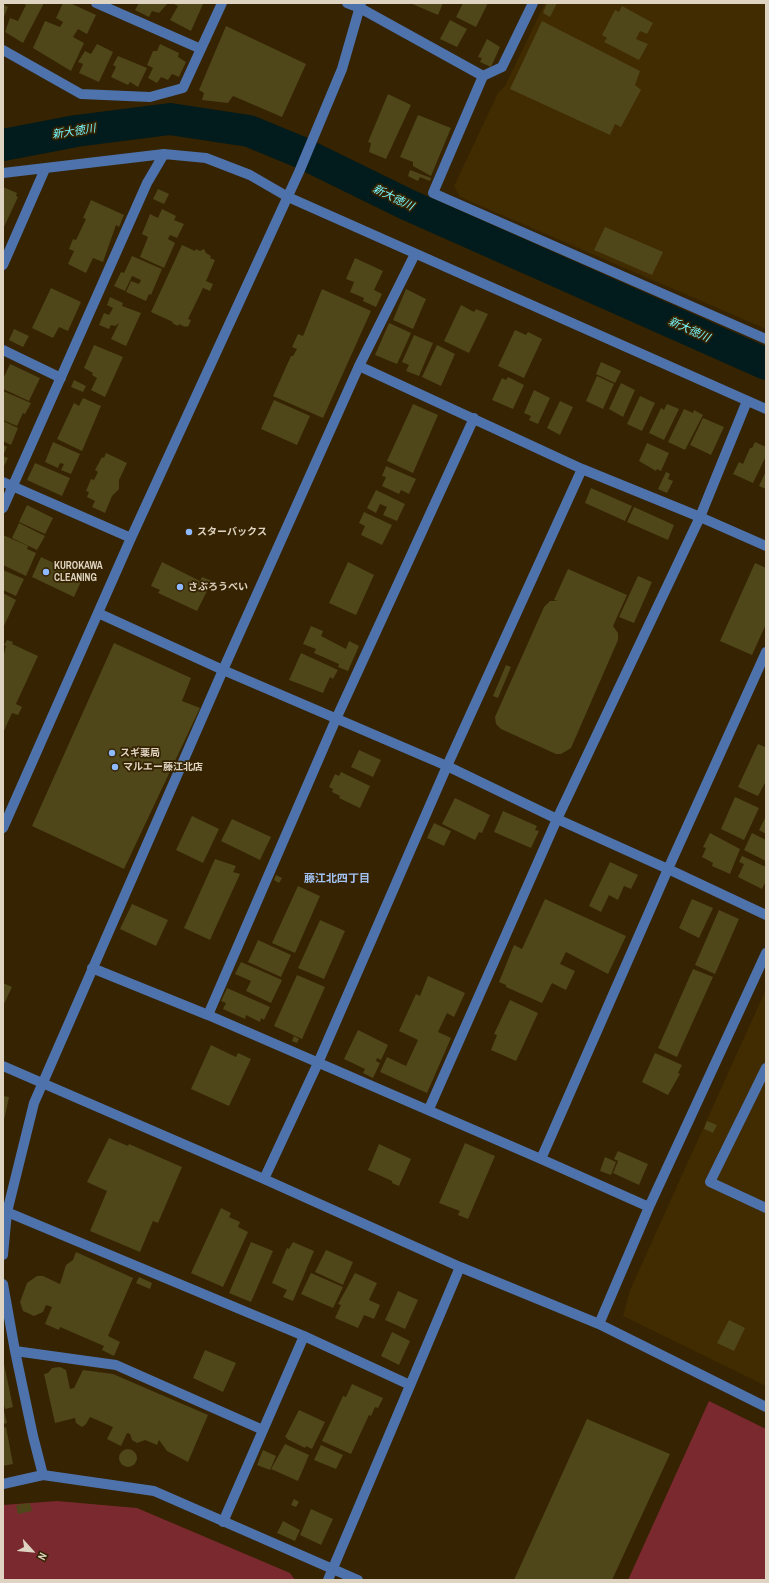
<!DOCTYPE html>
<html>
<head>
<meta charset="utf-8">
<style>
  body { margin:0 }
  #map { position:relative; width:769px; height:1583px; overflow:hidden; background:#352302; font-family:"Archivo Narrow",sans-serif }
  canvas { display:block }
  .frame { position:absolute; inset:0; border:4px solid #dfd4c2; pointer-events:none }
  .north { position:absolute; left:12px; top:1531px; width:40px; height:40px; -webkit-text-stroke:3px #352302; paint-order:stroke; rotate:117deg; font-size:11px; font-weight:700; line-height:16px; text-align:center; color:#dfd4c2 }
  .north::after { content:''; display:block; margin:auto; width:14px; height:18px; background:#dfd4c2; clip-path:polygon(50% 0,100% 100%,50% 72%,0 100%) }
</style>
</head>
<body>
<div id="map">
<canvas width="769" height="1583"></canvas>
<div class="frame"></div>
<div class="north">N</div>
</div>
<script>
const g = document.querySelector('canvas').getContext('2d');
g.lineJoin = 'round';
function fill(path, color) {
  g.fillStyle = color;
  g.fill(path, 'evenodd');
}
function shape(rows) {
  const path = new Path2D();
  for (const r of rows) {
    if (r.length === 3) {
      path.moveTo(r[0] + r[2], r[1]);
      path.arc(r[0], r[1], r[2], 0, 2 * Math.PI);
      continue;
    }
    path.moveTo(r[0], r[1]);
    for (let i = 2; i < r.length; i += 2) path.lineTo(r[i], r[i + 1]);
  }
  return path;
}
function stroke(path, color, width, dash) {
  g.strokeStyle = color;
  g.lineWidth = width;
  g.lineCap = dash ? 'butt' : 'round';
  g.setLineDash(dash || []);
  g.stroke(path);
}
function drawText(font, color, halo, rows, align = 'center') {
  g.font = font + ' "Archivo Narrow","Noto Sans JP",sans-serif';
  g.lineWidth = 3.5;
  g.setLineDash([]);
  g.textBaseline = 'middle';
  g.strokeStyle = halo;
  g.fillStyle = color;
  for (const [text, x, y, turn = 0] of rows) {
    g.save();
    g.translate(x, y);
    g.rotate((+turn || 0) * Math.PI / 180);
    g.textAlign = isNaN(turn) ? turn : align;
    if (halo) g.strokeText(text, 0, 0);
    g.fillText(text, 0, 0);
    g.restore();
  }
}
const built = shape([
  [545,3,766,3,766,329,460,197,454,186,498,93,505,86],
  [766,989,766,1386,623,1316,630,1290]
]);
const green = shape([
  [709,1401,766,1429,766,1580,628,1580],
  [57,1501,137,1508,290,1573,295,1580,3,1580,3,1505]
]);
const river = shape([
  [3,145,76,131,170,119,249,131,300,152,406,204,766,364]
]);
const building = shape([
  [22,3,44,3,23,43,5,32,10,18,18,21,26,5],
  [63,3,70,3,96,15,87,34,78,29,73,37,84,43,71,71,33,48,45,21,60,27,63,22,56,18],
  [139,3,168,3,159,13,152,11,149,17,135,10],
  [172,3,203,4,191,31,170,20,178,6],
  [410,3,443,3,438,15],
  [463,3,488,3,476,27,456,17],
  [547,3,557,3,550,17,543,13],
  [3,4,8,7,3,19],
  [622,6,653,23,647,34,640,31,636,39,648,44,639,60,604,42,607,38,602,35,615,10,619,12],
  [450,20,467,29,457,47,440,39],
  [542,21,640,71,635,85,641,90,621,127,615,124,610,135,510,89],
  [226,26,306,64,282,117,233,96,228,103,202,100,204,93,199,90],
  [487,39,500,47,491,67,480,62,482,58,478,57],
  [97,44,113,52,99,82,79,73,83,64,78,62,85,51,91,54],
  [160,44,179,53,178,57,186,62,179,77,172,74,168,80,161,77,157,83,148,78,153,68,147,65,153,51,157,51],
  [118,56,147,68,138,87,130,82,128,85,111,77,116,67,113,65],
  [388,94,411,105,386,159,369,152,371,143,368,142],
  [418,115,451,128,431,176,413,166,413,162,400,157],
  [410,170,431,178,430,181,420,177,418,181,408,176],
  [3,187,17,193,16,196,18,197,3,229],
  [158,189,169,194,164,204,153,199],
  [91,200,124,215,119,227,116,225,103,262,93,258,86,273,68,264,74,251,69,249,73,239,76,240,86,219,83,218],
  [162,209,176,216,174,220,184,224,177,238,170,235,168,239,175,243,164,268,140,257,148,237,142,234,150,214,158,218],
  [605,227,663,252,652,275,594,250],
  [182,245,195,251,196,249,200,251,204,249,206,253,211,256,210,258,215,260,206,281,213,284,210,291,203,288,188,319,191,320,188,327,186,326,185,327,179,324,178,326,172,323,173,322,151,312],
  [132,256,162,269,151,295,149,294,146,301,126,292,131,281,139,284,141,280,132,276,125,291,114,286,121,272,124,273],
  [355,258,383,271,374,290,382,294,376,307,363,301,364,298,350,292,354,282,346,279],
  [51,288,81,302,68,331,59,327,53,338,32,328],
  [322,289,371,311,323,418,273,396,291,356,293,356,297,349,292,347,298,334,303,336],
  [406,289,426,299,413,329,393,320],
  [110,297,123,303,122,306,141,313,126,346,111,339,119,323,115,326,111,325,109,329,99,325,104,313,109,315,113,308,107,305],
  [461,305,474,312,476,309,488,314,469,353,444,341],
  [389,323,411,333,397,364,375,355],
  [14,329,29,336,23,347,9,340],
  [515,330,526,335,528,332,542,339,524,378,498,366],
  [414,335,433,343,419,376,406,371,409,365,402,362],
  [94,345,123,357,105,397,91,390,97,378,92,375,93,373,84,368],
  [437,345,455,354,441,386,422,377],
  [601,362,621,371,615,383,596,374],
  [10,364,40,378,29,401,3,389,3,379],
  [597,376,614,384,603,409,586,401],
  [508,377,524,385,513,409,492,400,502,378,506,380],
  [74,380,86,386,83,392,71,387],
  [621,383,635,390,623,417,609,409],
  [534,390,550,398,538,424,529,420,531,416,524,413],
  [3,391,31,403,25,414,23,413,17,426,3,420],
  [640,396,655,403,642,431,627,424],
  [83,398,101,406,82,451,57,439,74,403,79,406],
  [274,400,310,416,297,445,261,429],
  [560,401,573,407,560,435,547,428],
  [413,404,438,415,413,473,387,461],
  [667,404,679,409,664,440,649,433,661,408,664,410],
  [684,409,693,413,694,410,703,415,685,450,668,442],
  [703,418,724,427,711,455,690,445],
  [3,421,18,428,11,445,3,441],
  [53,442,80,454,71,474,61,470,64,464,60,463,58,468,45,462],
  [755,442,766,447,766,456,753,483,733,474,739,462,743,464,750,448,752,448],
  [647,443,669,453,661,471,657,469,656,471,639,461],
  [3,445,7,447,3,456,8,458,3,468],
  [106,453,127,463,119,480,119,489,112,496,105,513,92,507,95,501,87,497,89,492,86,491,91,479,94,480,98,472,95,470,102,457,104,458],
  [35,463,70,478,62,496,27,480],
  [386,466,416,479,409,494,401,490,399,494,382,486,386,477,382,476],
  [766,471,766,489,759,486],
  [666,472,670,474,668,479,673,481,667,493,658,489],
  [591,488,632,506,625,521,585,503],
  [376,490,405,504,397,521,383,515,387,507,380,504,376,513,367,508],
  [27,505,53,518,45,534,19,522],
  [634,507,674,525,668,540,627,522],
  [364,512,392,525,382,545,361,535,365,526,359,523],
  [19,523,45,536,37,550,12,538],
  [3,535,28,546,27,549,36,553,26,576,3,565],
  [41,557,83,577,74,597,32,577],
  [162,562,200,581,202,577,212,581,197,611,158,593,160,590,151,586],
  [348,562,374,575,356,615,329,603],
  [755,563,766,568,766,624,752,655,720,641],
  [568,569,627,595,613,626,618,633,618,640,571,748,561,754,556,754,501,729,496,724,495,717,544,607,550,601,558,601,554,600],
  [3,570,24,579,16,596,3,590],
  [638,576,652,582,634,623,619,617],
  [3,593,16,600,3,628],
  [311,626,323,631,321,636,346,649,349,641,359,646,348,671,338,667,339,664,314,653,316,649,303,644],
  [7,640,13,642,12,644,38,656,16,704,22,707,18,715,12,713,3,733,3,658,6,646,4,645],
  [114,643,191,678,182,701,200,708,124,869,32,826],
  [301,653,338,670,333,679,330,677,323,693,289,680],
  [506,665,511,667,498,698,493,696],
  [758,744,765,747,766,744,766,781,758,796,738,787],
  [359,750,381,760,373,777,351,767],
  [341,772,370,786,360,808,339,798,340,796,332,792,333,789,329,787,335,774,339,776],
  [735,797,759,808,744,840,721,829],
  [455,798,490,815,482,833,479,832,475,840,442,824],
  [503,811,537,826,535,830,539,831,531,848,494,832],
  [192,816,219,829,203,863,176,850],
  [766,816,766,834,759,830],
  [232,819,271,837,260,860,221,841],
  [434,823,451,831,444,846,427,838],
  [710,833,740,849,730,874,712,866,713,863,702,857,706,848,703,847],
  [752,833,766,840,766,861,744,850],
  [742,856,766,867,766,881,762,889,738,877,744,864,739,862],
  [215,859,236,866,233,872,240,874,210,940,184,928],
  [610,862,638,875,631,889,624,886,618,900,609,895,601,912,589,906],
  [276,875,282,878,279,883,274,880],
  [298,886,320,896,295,953,272,943],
  [545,899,626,936,608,974,566,952,560,964,575,971,566,990,552,983,542,1003,506,987,506,985,499,982,514,945,522,949],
  [692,899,713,908,699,938,679,928],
  [132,904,168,920,156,946,120,929],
  [719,910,739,919,715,974,695,965],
  [320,920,345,931,324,979,298,968],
  [258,940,291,955,281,977,248,962],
  [241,962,282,980,271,1003,246,991,251,981,235,974],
  [693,969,713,977,677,1057,658,1048],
  [297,975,325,987,302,1039,274,1026],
  [428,976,465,993,454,1017,447,1013,438,1032,451,1038,427,1093,380,1072,387,1057,406,1066,418,1040,399,1031,416,994,420,996],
  [3,983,12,987,3,1006],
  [227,988,270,1007,264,1020,261,1018,260,1022,246,1015,245,1019,223,1009,226,1003,221,1001],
  [510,1000,538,1013,516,1061,491,1050,497,1035,494,1034],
  [358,1030,388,1045,381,1060,377,1058,376,1061,380,1063,373,1078,363,1073,365,1069,344,1059],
  [294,1036,299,1039,297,1043,292,1041],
  [211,1045,236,1057,238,1053,251,1059,229,1106,191,1089],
  [655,1053,682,1065,678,1073,680,1074,668,1095,642,1082],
  [3,1096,9,1097,4,1120,3,1120],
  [707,1121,717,1125,713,1133,704,1129],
  [109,1138,128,1146,129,1144,182,1167,158,1223,153,1221,140,1252,90,1231,107,1191,87,1182],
  [465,1143,495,1156,468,1219,458,1215,460,1211,439,1203],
  [379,1144,411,1159,399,1186,392,1183,392,1181,368,1170],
  [618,1151,648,1164,639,1185,613,1173,618,1161,614,1159],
  [605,1157,616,1162,611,1175,600,1171],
  [221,1208,231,1213,229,1217,240,1222,238,1227,248,1232,223,1287,191,1273],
  [251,1242,273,1251,251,1302,229,1293],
  [293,1242,314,1251,293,1301,283,1297,287,1290,272,1283,287,1248,289,1249],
  [326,1250,353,1262,343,1285,315,1272],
  [76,1252,133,1278,108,1336,120,1342,114,1356,102,1350,104,1346,60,1327,59,1330,45,1324,52,1307,46,1305,43,1312,34,1316,23,1311,20,1302,27,1283,37,1276,43,1276,60,1284,66,1265,73,1260],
  [311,1273,343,1287,333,1308,301,1294],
  [355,1273,377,1283,369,1300,380,1305,374,1319,364,1315,358,1328,335,1318,341,1305,338,1304],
  [139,1277,152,1283,150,1289,136,1283],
  [398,1291,418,1300,405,1329,385,1320],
  [729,1320,745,1328,734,1351,717,1343],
  [392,1332,410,1341,399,1365,381,1356],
  [205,1350,236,1363,223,1392,193,1378],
  [4,1364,13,1407,5,1409,3,1401],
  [60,1367,66,1370,70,1389,74,1388,83,1370,113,1374,208,1415,188,1462,167,1451,159,1440,157,1445,145,1440,137,1443,132,1440,130,1434,127,1433,121,1446,107,1439,113,1427,90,1417,86,1424,82,1427,76,1423,75,1418,55,1423,44,1374,48,1373,52,1368],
  [352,1384,383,1398,378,1408,375,1407,371,1416,369,1415,351,1454,322,1441,343,1396,346,1397],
  [3,1407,7,1423,3,1424],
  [299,1410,325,1422,312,1449,306,1446,305,1448,287,1439,287,1438,285,1437],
  [587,1419,670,1454,612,1580,514,1580],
  [6,1427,13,1464,3,1466,3,1428],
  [285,1444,309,1455,298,1481,271,1469],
  [321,1445,343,1455,336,1469,314,1460],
  [128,1458,9],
  [263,1450,276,1456,270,1470,257,1465],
  [294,1499,299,1502,296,1507,291,1505],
  [30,1503,32,1511,18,1514,16,1505],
  [311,1509,333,1519,321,1545,300,1535],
  [283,1521,300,1530,295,1541,277,1533]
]);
const minor = shape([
  [96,3,201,49],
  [347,3,360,8,483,76,433,193,766,339],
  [3,50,81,94,150,97,183,88,222,3],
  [483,76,502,67,533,3],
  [3,173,164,154],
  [3,265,45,169],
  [3,350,61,378],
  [747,401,700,517,766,546],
  [474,418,336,719,208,1015,541,1159],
  [3,482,131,538],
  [3,508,147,183,164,154,206,158,250,175,288,197,766,409],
  [98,613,223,670,447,766,557,819,668,869,541,1159,649,1207],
  [766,652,668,869,766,915],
  [3,828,131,538,299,172,342,69,361,3],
  [92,968,208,1015],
  [3,1066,264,1179,460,1267,599,1324,766,1407],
  [766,1068,710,1182,766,1208],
  [429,1109,557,819,700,517,582,469],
  [264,1179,318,1063,447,766,582,469,359,366],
  [7,1212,304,1336,410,1385],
  [3,1255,7,1212,34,1103,223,670,359,366,415,254],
  [3,1284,15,1351,33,1436,43,1475],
  [599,1324,649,1207,766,953],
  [15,1351,116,1365,263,1430],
  [3,1484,43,1475,154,1491,358,1580],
  [223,1522,304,1336],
  [328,1580,460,1267]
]);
const markers = [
  [189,532,4,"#8eb9fc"],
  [46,572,4,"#8eb9fc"],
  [180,587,4,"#8eb9fc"],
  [112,753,4,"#8eb9fc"],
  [115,767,4,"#8eb9fc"]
];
const poiNames = [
  ["スターバックス",197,532],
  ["KUROKAWA",54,566],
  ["CLEANING",54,578],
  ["さぶろうべい",188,587],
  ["スギ薬局",120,753],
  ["マルエー藤江北店",123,767]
];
const waterNames = [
  ["新大徳川",74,132,-9],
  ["新大徳川",393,198,26],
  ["新大徳川",689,330,24]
];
const neighbourhoodNames = [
  ["藤江北四丁目",337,879]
];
fill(built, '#412b00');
fill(green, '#7a292f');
stroke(river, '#021b1c', 32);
fill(building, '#4f471a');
stroke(minor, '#4e72ac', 10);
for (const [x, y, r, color] of markers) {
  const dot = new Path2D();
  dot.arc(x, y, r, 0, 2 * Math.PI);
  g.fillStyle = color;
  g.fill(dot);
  stroke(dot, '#352302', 1.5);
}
drawText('bold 10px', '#dfd4c2', '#352302', poiNames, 'left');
drawText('italic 11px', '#75f6fc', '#352302', waterNames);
drawText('bold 11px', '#a3c3f5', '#352302', neighbourhoodNames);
</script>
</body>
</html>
